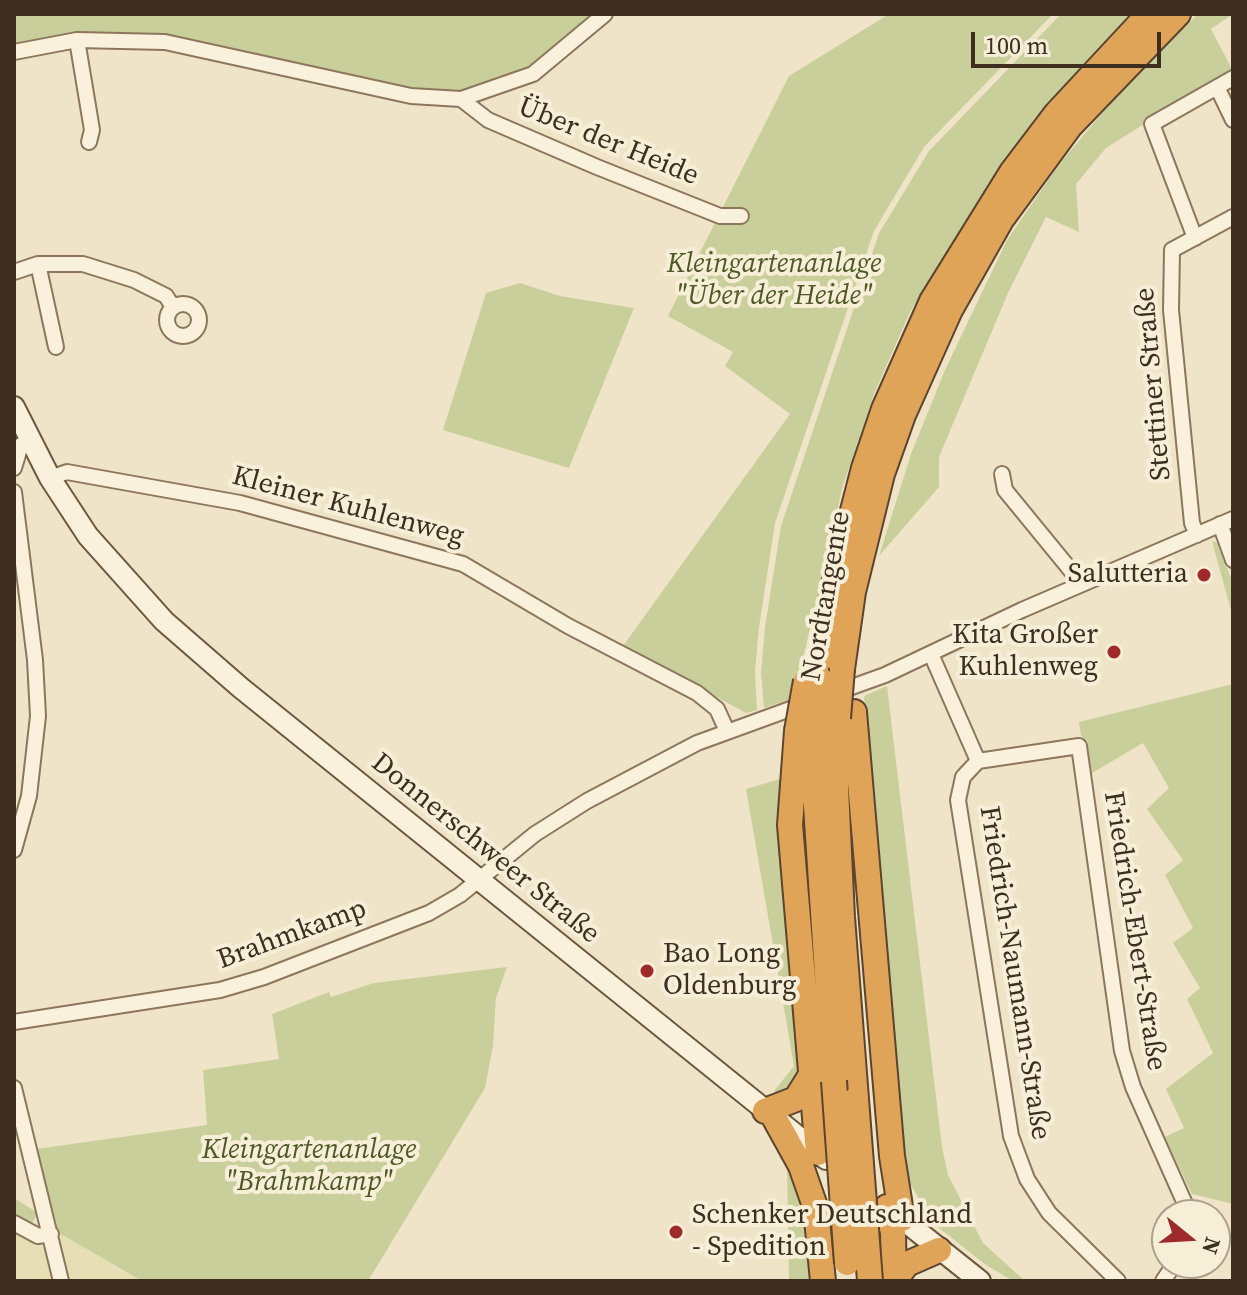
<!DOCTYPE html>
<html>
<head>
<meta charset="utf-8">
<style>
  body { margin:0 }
  #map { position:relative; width:1247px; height:1295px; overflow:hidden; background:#f0e4c8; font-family:"Source Serif 4",serif }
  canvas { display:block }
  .frame { position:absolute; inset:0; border:16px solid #3d2e20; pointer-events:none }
  .north { position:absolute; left:1151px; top:1199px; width:80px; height:80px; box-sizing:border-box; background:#f7eed8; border:2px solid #ada18e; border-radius:50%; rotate:108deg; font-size:22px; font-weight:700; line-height:32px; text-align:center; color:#3d2e20 }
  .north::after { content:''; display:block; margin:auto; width:28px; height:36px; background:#9e2a2b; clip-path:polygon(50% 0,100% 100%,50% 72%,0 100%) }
  .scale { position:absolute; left:971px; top:32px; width:190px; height:36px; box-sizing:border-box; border:4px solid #3d2e20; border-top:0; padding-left:10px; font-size:24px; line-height:28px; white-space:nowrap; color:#3d2e20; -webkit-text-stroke:6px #f7eed8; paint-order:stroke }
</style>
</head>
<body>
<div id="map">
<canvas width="1247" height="1295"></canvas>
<div class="frame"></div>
<div class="north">N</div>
<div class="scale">100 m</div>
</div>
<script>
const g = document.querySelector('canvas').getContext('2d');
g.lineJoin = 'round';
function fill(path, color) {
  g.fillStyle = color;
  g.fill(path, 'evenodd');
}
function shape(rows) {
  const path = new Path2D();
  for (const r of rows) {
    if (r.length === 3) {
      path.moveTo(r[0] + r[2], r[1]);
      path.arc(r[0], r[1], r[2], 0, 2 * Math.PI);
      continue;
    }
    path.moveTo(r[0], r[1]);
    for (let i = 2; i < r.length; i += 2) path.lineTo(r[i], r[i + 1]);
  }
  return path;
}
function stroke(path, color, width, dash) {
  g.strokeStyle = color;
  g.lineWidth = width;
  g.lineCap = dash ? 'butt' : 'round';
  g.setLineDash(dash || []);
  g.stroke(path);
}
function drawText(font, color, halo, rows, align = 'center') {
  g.font = font + ' "Source Serif 4",serif';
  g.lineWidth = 8;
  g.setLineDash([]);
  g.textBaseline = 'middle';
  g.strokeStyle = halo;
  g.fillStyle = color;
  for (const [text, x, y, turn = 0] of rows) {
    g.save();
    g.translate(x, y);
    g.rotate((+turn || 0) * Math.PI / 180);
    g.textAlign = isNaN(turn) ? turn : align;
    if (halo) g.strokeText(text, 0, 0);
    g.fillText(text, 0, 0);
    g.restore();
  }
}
const farmland = shape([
  [14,1231,46,1248,55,1281,14,1281],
  [59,1233,141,1281,67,1281]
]);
const green = shape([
  [14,14,599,14,531,71,460,95,412,93,187,40,14,47],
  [889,14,1053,14,924,147,874,231,775,523,759,627,755,672,757,710,746,713,623,646,790,414,725,366,733,352,668,316,789,76],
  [1061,14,1136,14,982,200,910,312,874,394,843,485,794,698,764,708,761,672,765,627,781,526,879,233,929,151],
  [1198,14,1233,14,1211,29,1232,69,1106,148,1076,184,1079,232,1046,217,1008,293,939,457,939,487,879,556,911,454,945,370,1007,240,1058,166,1127,83],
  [520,283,560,296,634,308,569,468,443,430,486,293],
  [1212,541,1217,543,1233,583,1233,618],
  [1233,684,1233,1204,1192,1194,1165,1137,1184,1128,1166,1089,1213,1053,1187,999,1200,988,1173,943,1193,928,1165,875,1183,860,1147,809,1169,788,1143,743,1092,773,1087,741,1081,736,1079,722],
  [887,686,942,1147,948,1175,983,1243,1025,1281,1013,1281,986,1265,934,1224,902,1170,864,696],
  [780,779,778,823,803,1074,798,1090,780,1096,774,1091,794,1066,746,789],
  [507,967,496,998,493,1046,485,1088,368,1281,142,1281,59,1233,36,1149,207,1125,203,1070,279,1059,272,1014,329,992,331,997,374,983],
  [787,1164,807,1202,812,1281,789,1281],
  [14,1198,38,1213,30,1227,14,1219]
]);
const street = shape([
  [77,40,92,130,89,142],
  [14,52,77,40,165,42,411,96,461,99,533,74,605,14],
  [1217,87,1233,120],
  [461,99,488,120,597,167,720,216,741,216],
  [1195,238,1152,124,1233,78],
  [38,264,56,347],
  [14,272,38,264,83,264,134,280,166,296,173,307],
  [183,320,16],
  [14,468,21,445,30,441],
  [1002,474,1005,490,1082,584],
  [50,478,67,472,240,503,463,564,568,626,697,693,717,709,727,731],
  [14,492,35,660,38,716,29,796,14,850],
  [1220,524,1233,560],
  [1197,535,1192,523,1171,310,1172,250,1233,217],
  [931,654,978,761,963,777,958,800,1011,1136,1027,1179,1049,1213,1118,1281],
  [835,693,885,675,1022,610,1233,519],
  [978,761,1079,746,1122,1051,1133,1087,1190,1215],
  [14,1022,220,990,264,977,429,913,460,895,535,834,587,801,697,743,804,704],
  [14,1088,61,1281],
  [14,1223,38,1236,51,1234],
  [1163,1281,1175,1263]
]);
const secondary = shape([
  [14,407,50,478,88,536,164,621,241,688,826,1159],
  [892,1211,980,1281]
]);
const highway = shape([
  [842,669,853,592,882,474,903,415,950,310,1001,220,1070,126,1178,14],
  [820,676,833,588,864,468,884,409,932,301,1012,172,1056,114,1149,14],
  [854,712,892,1156,902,1219],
  [838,718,836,788,842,917,856,1099],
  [816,724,815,790,834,1081],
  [797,731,790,825,818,1153],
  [765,1111,796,1099,809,1078],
  [775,1119,801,1166,816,1209,823,1281],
  [887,1207,893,1233,894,1281],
  [894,1281,907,1264,939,1250]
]);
const highwayBridge = shape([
  [838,718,842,669],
  [816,724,820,679],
  [797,731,806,681],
  [834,1081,847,1263],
  [856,1099,870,1281]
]);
const markers = [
  [1204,575,8,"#9e2a2b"],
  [1114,652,8,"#9e2a2b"],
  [647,971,8,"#9e2a2b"],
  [676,1232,8,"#9e2a2b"]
];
const streetNames = [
  ["Über der Heide",608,142,22],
  ["Stettiner Straße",1154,384,-95],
  ["Kleiner Kuhlenweg",348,507,15],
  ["Nordtangente",827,596,-80],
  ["Donnerschweer Straße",485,849,39],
  ["Friedrich-Ebert-Straße",1134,931,81],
  ["Brahmkamp",292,935,-20],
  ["Friedrich-Naumann-Straße",1014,973,81]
];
const parkNames = [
  ["Kleingartenanlage",774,265],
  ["\"Über der Heide\"",774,297],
  ["Kleingartenanlage",309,1151],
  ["\"Brahmkamp\"",309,1183]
];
const poiNames = [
  ["Salutteria",1188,575],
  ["Kita Großer",1098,636],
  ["Kuhlenweg",1098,668],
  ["Bao Long",663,955,"left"],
  ["Oldenburg",663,987,"left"],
  ["Schenker Deutschland",692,1216,"left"],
  ["- Spedition",692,1248,"left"]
];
fill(farmland, '#e6deb5');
fill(green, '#c9cf9b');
stroke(street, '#8d765c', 18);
stroke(secondary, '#6f573f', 24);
stroke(highway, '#5b4430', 28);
stroke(street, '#faf1dc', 14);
stroke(secondary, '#faf1dc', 20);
stroke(highway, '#e0a458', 24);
stroke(highwayBridge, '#5b4430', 28, []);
stroke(highwayBridge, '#e0a458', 24);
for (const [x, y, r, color] of markers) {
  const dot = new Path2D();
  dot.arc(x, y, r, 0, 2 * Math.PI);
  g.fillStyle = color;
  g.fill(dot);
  stroke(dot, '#f7eed8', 3);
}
drawText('28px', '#3d2e20', '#f7eed8', streetNames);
drawText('italic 28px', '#4d5a26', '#f7eed8', parkNames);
drawText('28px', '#3d2e20', '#f7eed8', poiNames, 'right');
</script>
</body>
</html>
